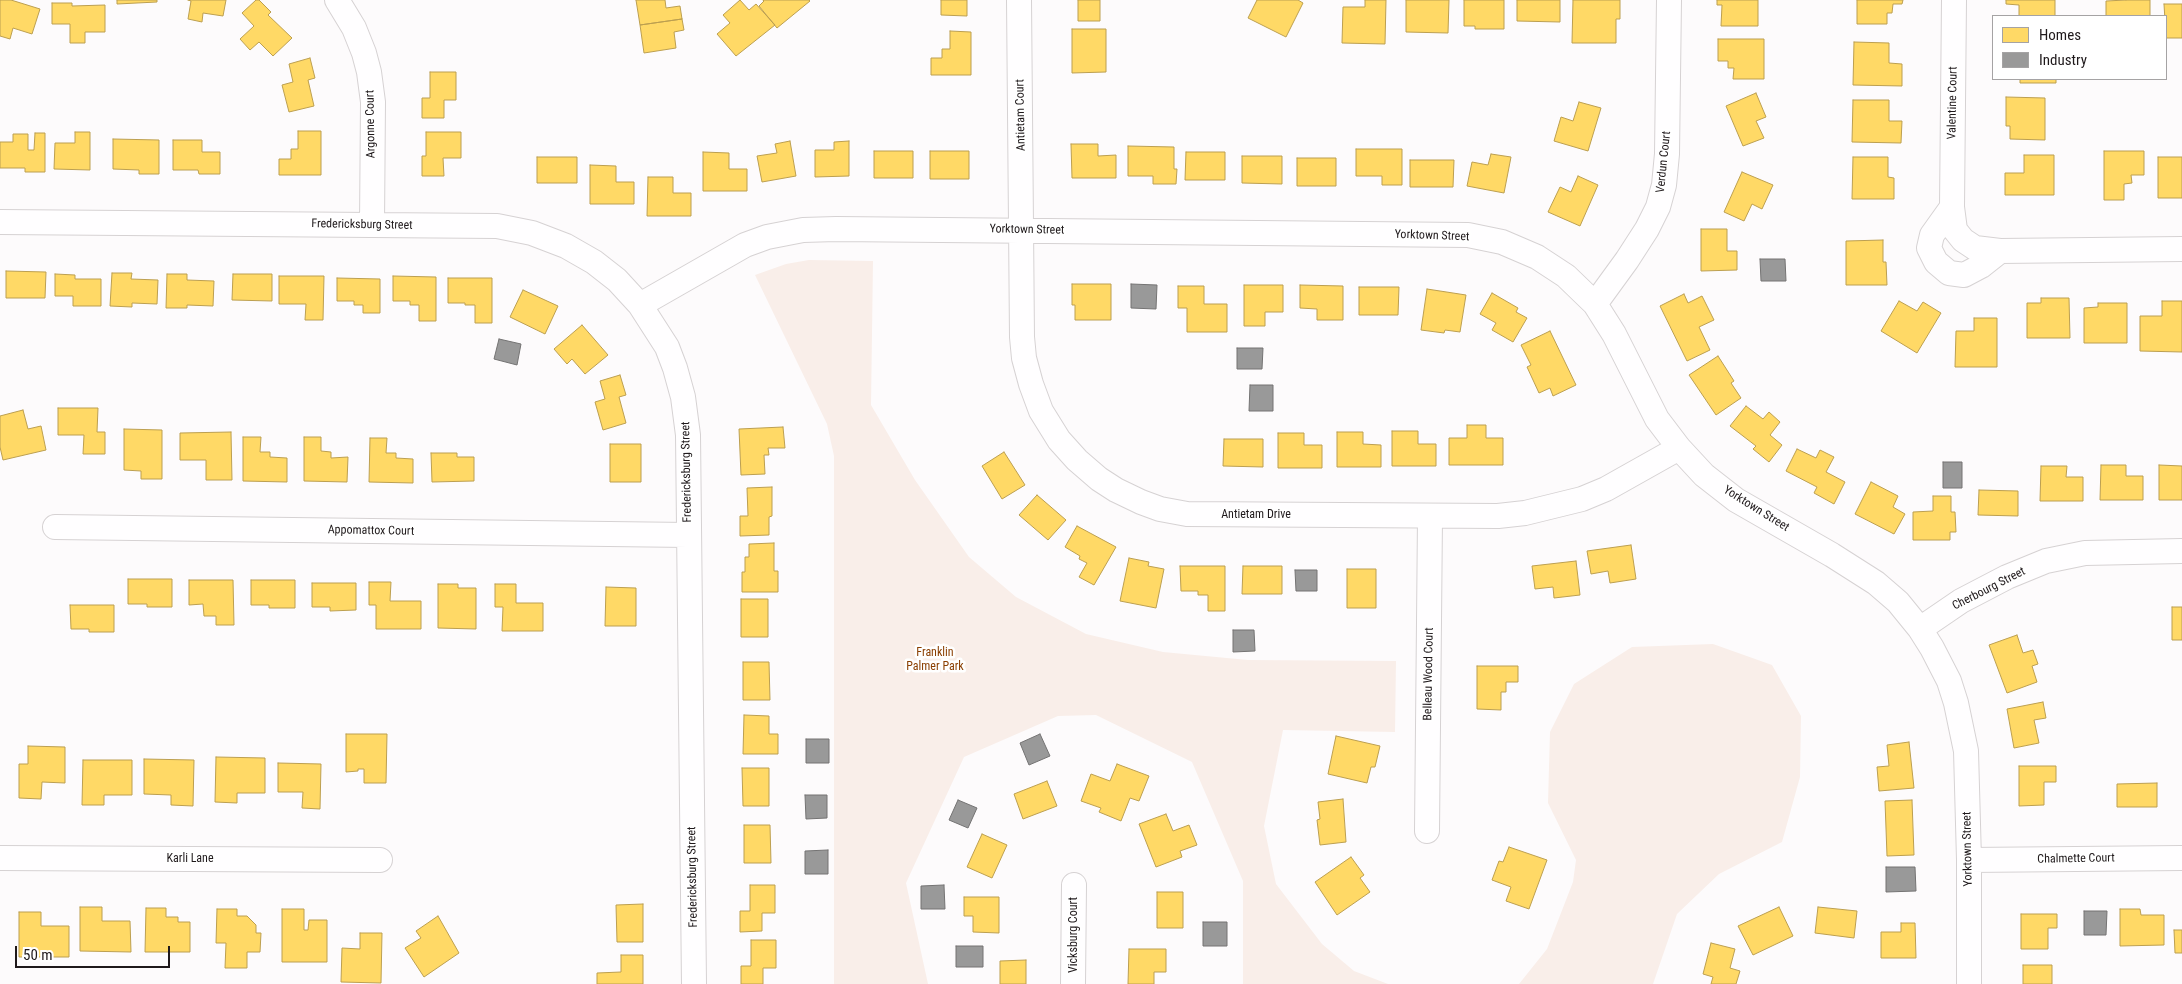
<!DOCTYPE html>
<html>
<head>
<meta charset="utf-8">
<style>
  body { margin:0 }
  #map { position:relative; width:2182px; height:984px; overflow:hidden; background:#fdfbfc; font-family:"Roboto Condensed",sans-serif }
  canvas { display:block }
  .legend { position:absolute; left:1992px; top:15px; width:175px; height:65px; box-sizing:border-box; background:#fff; border:1px solid #a5a3a4; margin:0; padding:6px 9px; list-style:none; font-size:15px; color:#1f191b }
  .legend li { display:flex; align-items:center; gap:10px; height:25px }
  .legend b { width:25px; border:1px solid #a5a3a4 }
  .scale { position:absolute; left:15px; top:946px; width:155px; height:22px; box-sizing:border-box; border:2px solid #1f191b; border-top:0; padding-left:6px; font-size:15px; line-height:18px; white-space:nowrap; color:#1f191b; -webkit-text-stroke:4px #fff; paint-order:stroke }
</style>
</head>
<body>
<div id="map">
<canvas width="2182" height="984"></canvas>
<ul class="legend">
<li><b style="height:14px;background:#ffd966"></b>Homes</li>
<li><b style="height:14px;background:#999"></b>Industry</li>
</ul>
<div class="scale">50 m</div>
</div>
<script>
const g = document.querySelector('canvas').getContext('2d');
g.lineJoin = 'round';
function fill(path, color) {
  g.fillStyle = color;
  g.fill(path, 'evenodd');
}
function shape(rows) {
  const path = new Path2D();
  for (const r of rows) {
    path.moveTo(r[0], r[1]);
    for (let i = 2; i < r.length; i += 2) path.lineTo(r[i], r[i + 1]);
  }
  return path;
}
function stroke(path, color, width, dash) {
  g.strokeStyle = color;
  g.lineWidth = width;
  g.lineCap = dash ? 'butt' : 'round';
  g.setLineDash(dash || []);
  g.stroke(path);
}
function drawText(font, color, halo, rows, align = 'center') {
  g.font = font + ' "Roboto Condensed",sans-serif';
  g.lineWidth = 5;
  g.setLineDash([]);
  g.textBaseline = 'middle';
  g.strokeStyle = halo;
  g.fillStyle = color;
  for (const [text, x, y, turn = 0] of rows) {
    g.save();
    g.translate(x, y);
    g.rotate((+turn || 0) * Math.PI / 180);
    g.textAlign = isNaN(turn) ? turn : align;
    if (halo) g.strokeText(text, 0, 0);
    g.fillText(text, 0, 0);
    g.restore();
  }
}
const green = shape([
  [809,260,873,261,871,405,915,480,969,557,1016,597,1086,634,1163,652,1248,660,1396,661,1395,732,1283,730,1264,826,1276,884,1322,944,1354,971,1388,984,1243,984,1243,881,1192,762,1096,715,1058,716,964,757,906,883,928,984,834,984,834,456,827,424,755,275,786,264],
  [1713,644,1772,665,1801,716,1800,777,1782,842,1719,874,1677,914,1653,984,1519,984,1547,949,1573,882,1576,860,1548,803,1550,732,1574,684,1632,647]
]);
const homes = shape([
  [0,0,11,0,40,9,32,34,13,28,10,39,0,36,0,0],
  [117,0,157,0,157,2,117,4,117,0],
  [188,0,226,0,223,16,203,13,202,22,188,19,191,1,188,0],
  [256,0,259,0,271,12,268,15,292,38,273,56,259,42,250,50,240,39,254,26,242,13,256,0],
  [636,0,665,0,666,8,680,6,682,19,640,25,636,0],
  [740,0,749,10,756,4,775,25,736,56,717,34,730,23,723,15,740,0],
  [763,0,809,0,810,1,777,28,759,6,764,1,763,0],
  [941,0,967,0,967,16,941,15,941,0],
  [1078,0,1100,0,1100,21,1078,21,1078,0],
  [1257,0,1298,0,1303,3,1286,37,1248,18,1257,0],
  [1365,0,1386,0,1385,44,1342,43,1343,7,1365,7,1365,0],
  [1406,0,1449,0,1448,33,1406,32,1406,0],
  [1464,0,1504,0,1504,29,1475,29,1475,26,1464,26,1464,0],
  [1517,0,1560,0,1560,22,1517,21,1517,0],
  [1573,0,1620,0,1620,19,1616,19,1616,43,1572,43,1573,0],
  [1717,0,1758,0,1758,26,1721,26,1722,5,1717,5,1717,0],
  [1857,0,1903,0,1902,4,1893,4,1892,13,1887,13,1887,24,1857,24,1857,0],
  [2006,0,2055,0,2055,16,2019,16,2019,5,2006,4,2006,0],
  [2126,0,2150,0,2150,16,2106,16,2106,1,2126,0],
  [52,3,72,3,72,6,105,5,105,32,85,32,85,43,70,43,70,24,52,24,52,3],
  [2164,4,2182,4,2182,38,2166,38,2164,4],
  [682,19,684,30,674,32,676,48,644,53,640,25,682,19],
  [1072,29,1106,29,1106,72,1072,73,1072,29],
  [950,31,971,32,971,75,931,75,931,58,942,58,942,49,950,49,950,31],
  [1718,39,1764,39,1764,79,1733,79,1734,68,1728,68,1728,61,1718,61,1718,39],
  [1854,42,1889,43,1889,63,1902,64,1902,86,1853,85,1854,42],
  [310,58,315,78,308,80,314,106,289,112,282,85,293,82,289,64,310,58],
  [430,72,456,72,456,100,444,100,444,118,422,118,422,98,430,98,430,72],
  [2020,79,2056,79,2056,83,2020,83,2020,79],
  [1756,93,1766,117,1756,121,1764,138,1743,146,1726,106,1756,93],
  [2006,97,2045,98,2045,140,2010,139,2010,126,2006,126,2006,97],
  [1853,100,1889,100,1889,121,1902,121,1901,143,1852,142,1853,100],
  [1579,102,1601,108,1588,151,1554,141,1561,117,1573,121,1579,102],
  [298,131,321,131,321,175,279,175,279,159,291,159,291,149,298,149,298,131],
  [75,132,90,132,90,170,54,169,55,143,75,143,75,132],
  [426,132,461,132,461,158,443,158,444,176,422,176,422,156,426,156,426,132],
  [35,133,45,133,45,172,25,172,25,168,0,168,0,142,13,142,13,134,28,134,28,150,34,150,35,133],
  [113,139,159,140,159,174,139,174,139,170,113,169,113,139],
  [173,140,202,140,202,152,220,152,220,174,199,174,198,170,173,170,173,140],
  [790,141,796,176,762,182,757,156,777,153,775,144,790,141],
  [849,141,849,176,815,177,815,150,834,150,834,142,849,141],
  [1071,144,1098,144,1098,156,1116,155,1116,178,1072,178,1071,144],
  [1128,146,1174,147,1174,169,1177,169,1176,184,1153,184,1153,176,1128,176,1128,146],
  [1356,149,1402,149,1402,185,1382,185,1382,176,1356,176,1356,149],
  [874,151,913,151,913,178,874,178,874,151],
  [930,151,969,151,969,179,930,179,930,151],
  [2104,151,2144,151,2144,175,2131,175,2132,183,2124,184,2124,200,2104,200,2104,151],
  [703,152,729,153,729,169,747,169,747,191,703,191,703,152],
  [1186,152,1225,152,1225,180,1185,180,1186,152],
  [1491,154,1511,157,1504,193,1467,186,1472,162,1488,165,1491,154],
  [2024,155,2054,155,2054,195,2005,195,2005,173,2024,173,2024,155],
  [1242,156,1282,156,1282,184,1242,183,1242,156],
  [537,157,577,157,577,183,537,183,537,157],
  [1853,157,1888,157,1888,177,1894,178,1894,199,1852,199,1853,157],
  [2158,157,2182,157,2182,198,2158,198,2158,157],
  [1297,158,1336,158,1336,186,1297,186,1297,158],
  [1410,160,1454,160,1453,187,1410,187,1410,160],
  [590,165,616,166,616,182,634,182,634,204,590,204,590,165],
  [1742,172,1773,185,1762,209,1752,204,1744,221,1724,212,1742,172],
  [1578,176,1598,185,1580,226,1548,212,1560,187,1571,192,1578,176],
  [648,177,673,177,673,193,691,193,691,216,647,216,648,177],
  [1701,229,1727,229,1727,251,1737,251,1737,270,1701,271,1701,229],
  [1883,240,1883,262,1886,262,1887,285,1846,285,1846,241,1883,240],
  [6,271,46,272,45,298,6,298,6,271],
  [112,273,132,273,131,279,158,280,157,304,132,303,132,307,110,306,112,273],
  [55,274,75,275,75,279,101,279,101,306,73,306,73,296,55,296,55,274],
  [167,274,187,274,187,280,214,281,213,306,187,305,187,308,166,308,167,274],
  [233,274,272,274,272,301,232,300,233,274],
  [279,276,324,276,323,320,305,320,306,304,279,304,279,276],
  [393,276,436,277,436,321,419,321,419,305,410,305,410,301,393,301,393,276],
  [337,278,380,279,380,313,363,313,363,305,354,305,354,301,337,301,337,278],
  [448,278,492,278,492,323,475,323,475,305,465,305,465,303,448,303,448,278],
  [1072,284,1111,284,1111,320,1075,320,1075,305,1072,305,1072,284],
  [1244,285,1283,285,1283,312,1265,312,1265,326,1244,326,1244,285],
  [1300,285,1343,286,1343,320,1317,320,1317,309,1300,308,1300,285],
  [1178,286,1204,286,1204,304,1227,304,1227,332,1187,332,1187,308,1178,308,1178,286],
  [1359,287,1399,287,1398,315,1359,315,1359,287],
  [1427,289,1466,295,1460,332,1445,330,1444,333,1421,330,1427,289],
  [523,290,558,306,545,334,510,317,523,290],
  [1492,293,1518,308,1516,312,1527,318,1513,342,1492,330,1496,323,1480,314,1492,293],
  [1684,294,1688,303,1702,296,1714,320,1699,327,1710,350,1687,361,1660,306,1684,294],
  [2041,298,2069,298,2070,338,2027,338,2027,303,2041,303,2041,298],
  [1899,301,1917,311,1923,302,1941,313,1917,353,1881,331,1899,301],
  [2162,301,2182,301,2182,352,2140,351,2140,316,2162,316,2162,301],
  [2098,303,2127,303,2127,343,2084,343,2084,308,2098,307,2098,303],
  [1974,318,1997,318,1997,367,1955,367,1956,331,1974,331,1974,318],
  [582,325,608,355,585,374,572,359,567,364,554,349,582,325],
  [1550,331,1576,385,1553,396,1550,388,1539,393,1527,367,1531,365,1521,345,1550,331],
  [1718,356,1734,381,1731,383,1741,398,1716,415,1689,375,1718,356],
  [620,375,626,395,619,397,626,423,603,430,595,402,605,399,600,381,620,375],
  [1746,406,1763,419,1769,412,1780,422,1770,435,1782,445,1769,462,1753,449,1756,446,1730,426,1746,406],
  [58,408,98,408,97,432,105,432,105,454,83,454,84,435,58,435,58,408],
  [23,410,28,429,41,426,46,450,3,460,0,447,0,416,23,410],
  [1467,425,1486,425,1486,438,1503,438,1503,465,1449,465,1449,438,1467,438,1467,425],
  [783,427,785,448,768,448,769,455,764,455,765,474,741,475,739,429,783,427],
  [124,429,162,430,162,479,141,479,141,471,124,470,124,429],
  [1392,431,1418,431,1418,444,1436,444,1436,466,1392,466,1392,431],
  [231,432,232,480,206,480,206,460,180,460,180,433,231,432],
  [1337,432,1363,432,1363,444,1381,445,1381,467,1337,467,1337,432],
  [1278,433,1304,433,1304,445,1322,445,1322,468,1278,468,1278,433],
  [243,437,261,437,260,452,270,452,270,457,287,458,287,482,243,481,243,437],
  [304,437,321,437,321,451,331,452,331,458,348,457,347,482,304,481,304,437],
  [370,438,387,438,386,453,396,453,396,458,413,459,413,483,369,482,370,438],
  [1224,439,1263,439,1263,467,1223,466,1224,439],
  [610,444,641,444,641,482,610,482,610,444],
  [1797,449,1816,458,1820,450,1834,457,1826,472,1845,482,1834,504,1814,493,1817,487,1786,471,1797,449],
  [1004,452,1025,485,1002,499,982,466,1004,452],
  [431,453,457,453,457,457,474,457,474,481,432,482,431,453],
  [2101,465,2126,465,2126,476,2143,476,2143,500,2100,500,2101,465],
  [2159,465,2182,466,2182,500,2159,500,2159,465],
  [2041,466,2067,466,2066,477,2083,477,2083,501,2040,501,2041,466],
  [1871,482,1898,496,1893,507,1905,514,1894,534,1855,514,1871,482],
  [772,487,772,516,769,517,769,535,740,536,740,516,748,516,747,488,772,487],
  [1979,490,2018,491,2018,516,1978,515,1979,490],
  [1037,495,1066,520,1048,540,1019,515,1037,495],
  [1933,496,1951,496,1951,512,1955,512,1956,532,1950,532,1950,540,1913,540,1913,512,1933,511,1933,496],
  [1077,526,1116,547,1094,585,1079,577,1087,563,1079,559,1080,556,1065,547,1077,526],
  [774,543,774,571,778,571,778,592,742,592,742,572,745,572,745,557,749,557,749,544,774,543],
  [1631,545,1636,579,1610,583,1608,571,1591,574,1587,551,1631,545],
  [1129,558,1149,562,1148,566,1164,569,1156,608,1120,601,1129,558],
  [1576,561,1580,595,1554,598,1553,587,1535,589,1532,566,1576,561],
  [1180,566,1225,566,1225,611,1208,611,1208,595,1198,595,1198,591,1181,591,1180,566],
  [1243,566,1282,566,1282,594,1242,594,1243,566],
  [1347,569,1376,569,1376,608,1347,608,1347,569],
  [128,579,172,579,172,607,147,607,147,604,128,604,128,579],
  [189,580,233,580,234,625,216,625,216,616,204,616,203,604,189,605,189,580],
  [251,580,295,580,295,608,269,608,269,605,251,605,251,580],
  [369,582,391,582,390,601,421,601,421,629,376,629,376,605,369,605,369,582],
  [312,583,356,583,356,610,330,611,330,607,312,607,312,583],
  [438,584,458,584,458,588,476,588,476,629,438,628,438,584],
  [495,584,516,584,516,603,543,603,543,631,502,631,503,607,495,607,495,584],
  [606,587,636,588,636,626,605,626,606,587],
  [741,599,768,599,768,637,741,637,741,599],
  [70,605,114,605,114,632,89,632,89,629,71,629,70,605],
  [2172,607,2182,607,2182,640,2172,640,2172,607],
  [2017,635,2023,653,2033,650,2038,664,2032,666,2037,682,2007,693,1989,645,2017,635],
  [743,662,769,662,770,700,743,700,743,662],
  [1477,666,1518,666,1518,682,1506,682,1506,692,1501,692,1501,710,1477,709,1477,666],
  [2043,702,2046,718,2034,720,2039,743,2014,748,2007,709,2043,702],
  [744,715,769,716,769,734,778,734,778,754,743,754,744,715],
  [346,734,387,734,386,783,364,783,364,769,358,769,358,771,346,772,346,734],
  [1336,736,1380,746,1375,767,1371,767,1367,783,1328,774,1336,736],
  [1909,742,1914,788,1879,791,1877,767,1889,766,1887,745,1909,742],
  [28,746,65,747,65,783,42,782,41,799,19,798,19,764,28,764,28,746],
  [216,757,265,758,265,793,237,793,237,803,215,802,216,757],
  [144,759,194,760,193,806,171,805,171,795,144,794,144,759],
  [83,760,132,760,132,795,104,795,104,805,82,805,83,760],
  [278,763,321,764,320,809,302,808,303,792,278,792,278,763],
  [1117,764,1149,776,1139,801,1130,798,1121,821,1099,812,1101,808,1081,801,1091,774,1110,781,1117,764],
  [2019,766,2056,766,2056,782,2044,782,2044,805,2019,806,2019,766],
  [742,768,769,768,769,806,743,806,742,768],
  [1047,781,1057,806,1023,819,1014,794,1047,781],
  [2157,783,2157,807,2117,807,2117,784,2157,783],
  [1343,799,1346,842,1320,845,1317,820,1320,819,1318,802,1343,799],
  [1912,800,1914,855,1887,856,1885,801,1912,800],
  [1166,814,1173,831,1189,825,1197,845,1180,851,1182,857,1156,867,1139,824,1166,814],
  [744,825,770,825,771,863,744,863,744,825],
  [982,834,1007,845,992,878,967,867,982,834],
  [1509,847,1547,860,1529,909,1506,901,1511,887,1492,880,1499,861,1503,862,1509,847],
  [1351,857,1364,875,1360,878,1370,892,1337,915,1315,882,1351,857],
  [750,885,775,885,775,913,762,913,762,931,740,932,740,911,750,911,750,885],
  [1157,892,1183,892,1183,928,1157,928,1157,892],
  [964,897,999,897,999,933,973,932,973,916,964,916,964,897],
  [643,904,643,942,617,942,616,905,643,904],
  [80,907,102,907,102,921,130,921,131,952,80,951,80,907],
  [1779,907,1793,936,1753,955,1738,926,1779,907],
  [1818,907,1857,911,1854,938,1815,933,1818,907],
  [146,908,166,908,166,917,178,917,178,922,190,922,190,952,145,952,146,908],
  [217,909,237,909,237,916,247,916,256,925,256,933,261,933,260,952,247,952,247,968,225,968,226,943,216,943,217,909],
  [282,909,304,909,304,930,308,930,309,920,327,920,327,962,282,962,282,909],
  [2120,909,2140,909,2141,915,2164,915,2164,945,2120,946,2120,909],
  [19,912,41,912,41,926,69,926,69,957,19,957,19,912],
  [2021,914,2057,914,2057,928,2048,928,2048,949,2021,949,2021,914],
  [438,916,459,953,424,977,405,948,421,938,416,931,438,916],
  [1901,923,1915,923,1916,958,1881,958,1881,932,1901,932,1901,923],
  [2174,930,2182,930,2182,953,2175,953,2174,930],
  [360,933,382,933,381,983,341,982,342,948,360,949,360,933],
  [751,940,776,940,776,968,763,968,763,984,741,984,741,966,751,966,751,940],
  [1711,943,1735,949,1730,968,1740,971,1736,984,1711,984,1713,977,1703,974,1711,943],
  [1129,949,1166,949,1166,972,1154,972,1154,984,1128,984,1129,949],
  [621,955,643,955,643,984,597,984,597,973,621,972,621,955],
  [1026,960,1026,984,1000,984,1000,961,1026,960],
  [2023,965,2052,965,2052,984,2023,984,2023,965]
]);
const industry = shape([
  [1760,259,1785,259,1786,281,1761,281,1760,259],
  [1131,284,1157,285,1156,309,1131,308,1131,284],
  [499,339,521,344,517,365,494,359,499,339],
  [1237,348,1263,348,1262,369,1237,369,1237,348],
  [1250,385,1273,385,1273,411,1249,411,1250,385],
  [1943,462,1962,462,1962,488,1943,488,1943,462],
  [1295,570,1317,570,1317,591,1296,591,1295,570],
  [1233,630,1254,630,1255,651,1233,652,1233,630],
  [1040,734,1050,756,1029,765,1020,743,1040,734],
  [806,739,829,739,829,763,806,763,806,739],
  [805,795,827,795,827,818,806,819,805,795],
  [958,800,977,808,968,828,949,820,958,800],
  [828,850,828,874,805,874,805,851,828,850],
  [1886,867,1915,867,1916,891,1886,892,1886,867],
  [944,885,945,909,921,909,921,886,944,885],
  [2084,911,2107,911,2106,935,2084,935,2084,911],
  [1203,922,1227,922,1227,946,1203,946,1203,922],
  [956,946,983,946,983,967,956,967,956,946]
]);
const minor = shape([
  [337,0,354,28,364,53,369,72,373,102,372,224],
  [1019,0,1022,337,1024,358,1031,384,1041,411,1059,440,1077,460,1099,479,1116,490,1141,502,1160,509,1187,514,1498,516,1525,513,1582,499,1606,489,1679,448],
  [1954,0,1952,207,1955,230,1963,240,1975,248,2000,251,2182,249],
  [1952,207,1932,235,1929,248,1936,262,1949,273,1964,275,1981,266,2000,251],
  [0,222,497,226,532,233,566,246,594,262,617,280,640,305,667,347,675,368,683,397,688,435,694,984],
  [1595,304,1627,260,1647,229,1658,207,1664,185,1667,154,1669,0],
  [640,305,745,245,767,237,803,230,836,229,1468,235,1502,242,1537,257,1566,276,1595,304,1614,334,1657,419,1679,448,1704,475,1736,500,1832,555,1876,583,1898,602,1920,629,1932,648,1949,681,1956,703,1966,751,1969,860,1969,984],
  [55,527,688,535],
  [1920,629,1961,601,2007,577,2046,561,2085,553,2182,551],
  [1427,831,1430,517],
  [0,858,380,860],
  [1969,860,2182,858],
  [1073,984,1074,885]
]);
const streetNames = [
  ["Valentine Court",1953,103,-89],
  ["Antietam Court",1021,115,-91],
  ["Argonne Court",371,124,-91],
  ["Verdun Court",1664,162,-84],
  ["Fredericksburg Street",362,225,1],
  ["Yorktown Street",1027,230,1],
  ["Yorktown Street",1432,236,2],
  ["Fredericksburg Street",687,472,-91],
  ["Yorktown Street",1756,509,32],
  ["Antietam Drive",1256,515],
  ["Appomattox Court",371,531,1],
  ["Cherbourg Street",1989,589,-27],
  ["Belleau Wood Court",1429,674,-89],
  ["Yorktown Street",1968,849,-91],
  ["Karli Lane",190,859],
  ["Chalmette Court",2076,859,-1],
  ["Fredericksburg Street",693,877,-91],
  ["Vicksburg Court",1074,935,-90]
];
const parkNames = [
  ["Franklin",935,653],
  ["Palmer Park",935,667]
];
fill(green, '#f9eee9');
fill(homes, '#ffd966');
stroke(homes, '#bc9f50', 1);
fill(industry, '#999');
stroke(industry, '#747373', 1);
stroke(minor, '#d6d2d3', 26);
stroke(minor, '#fffeff', 24);
drawText('12px', '#1f191b', '#fff', streetNames);
drawText('12px', '#8a3e00', '#fff', parkNames);
</script>
</body>
</html>
